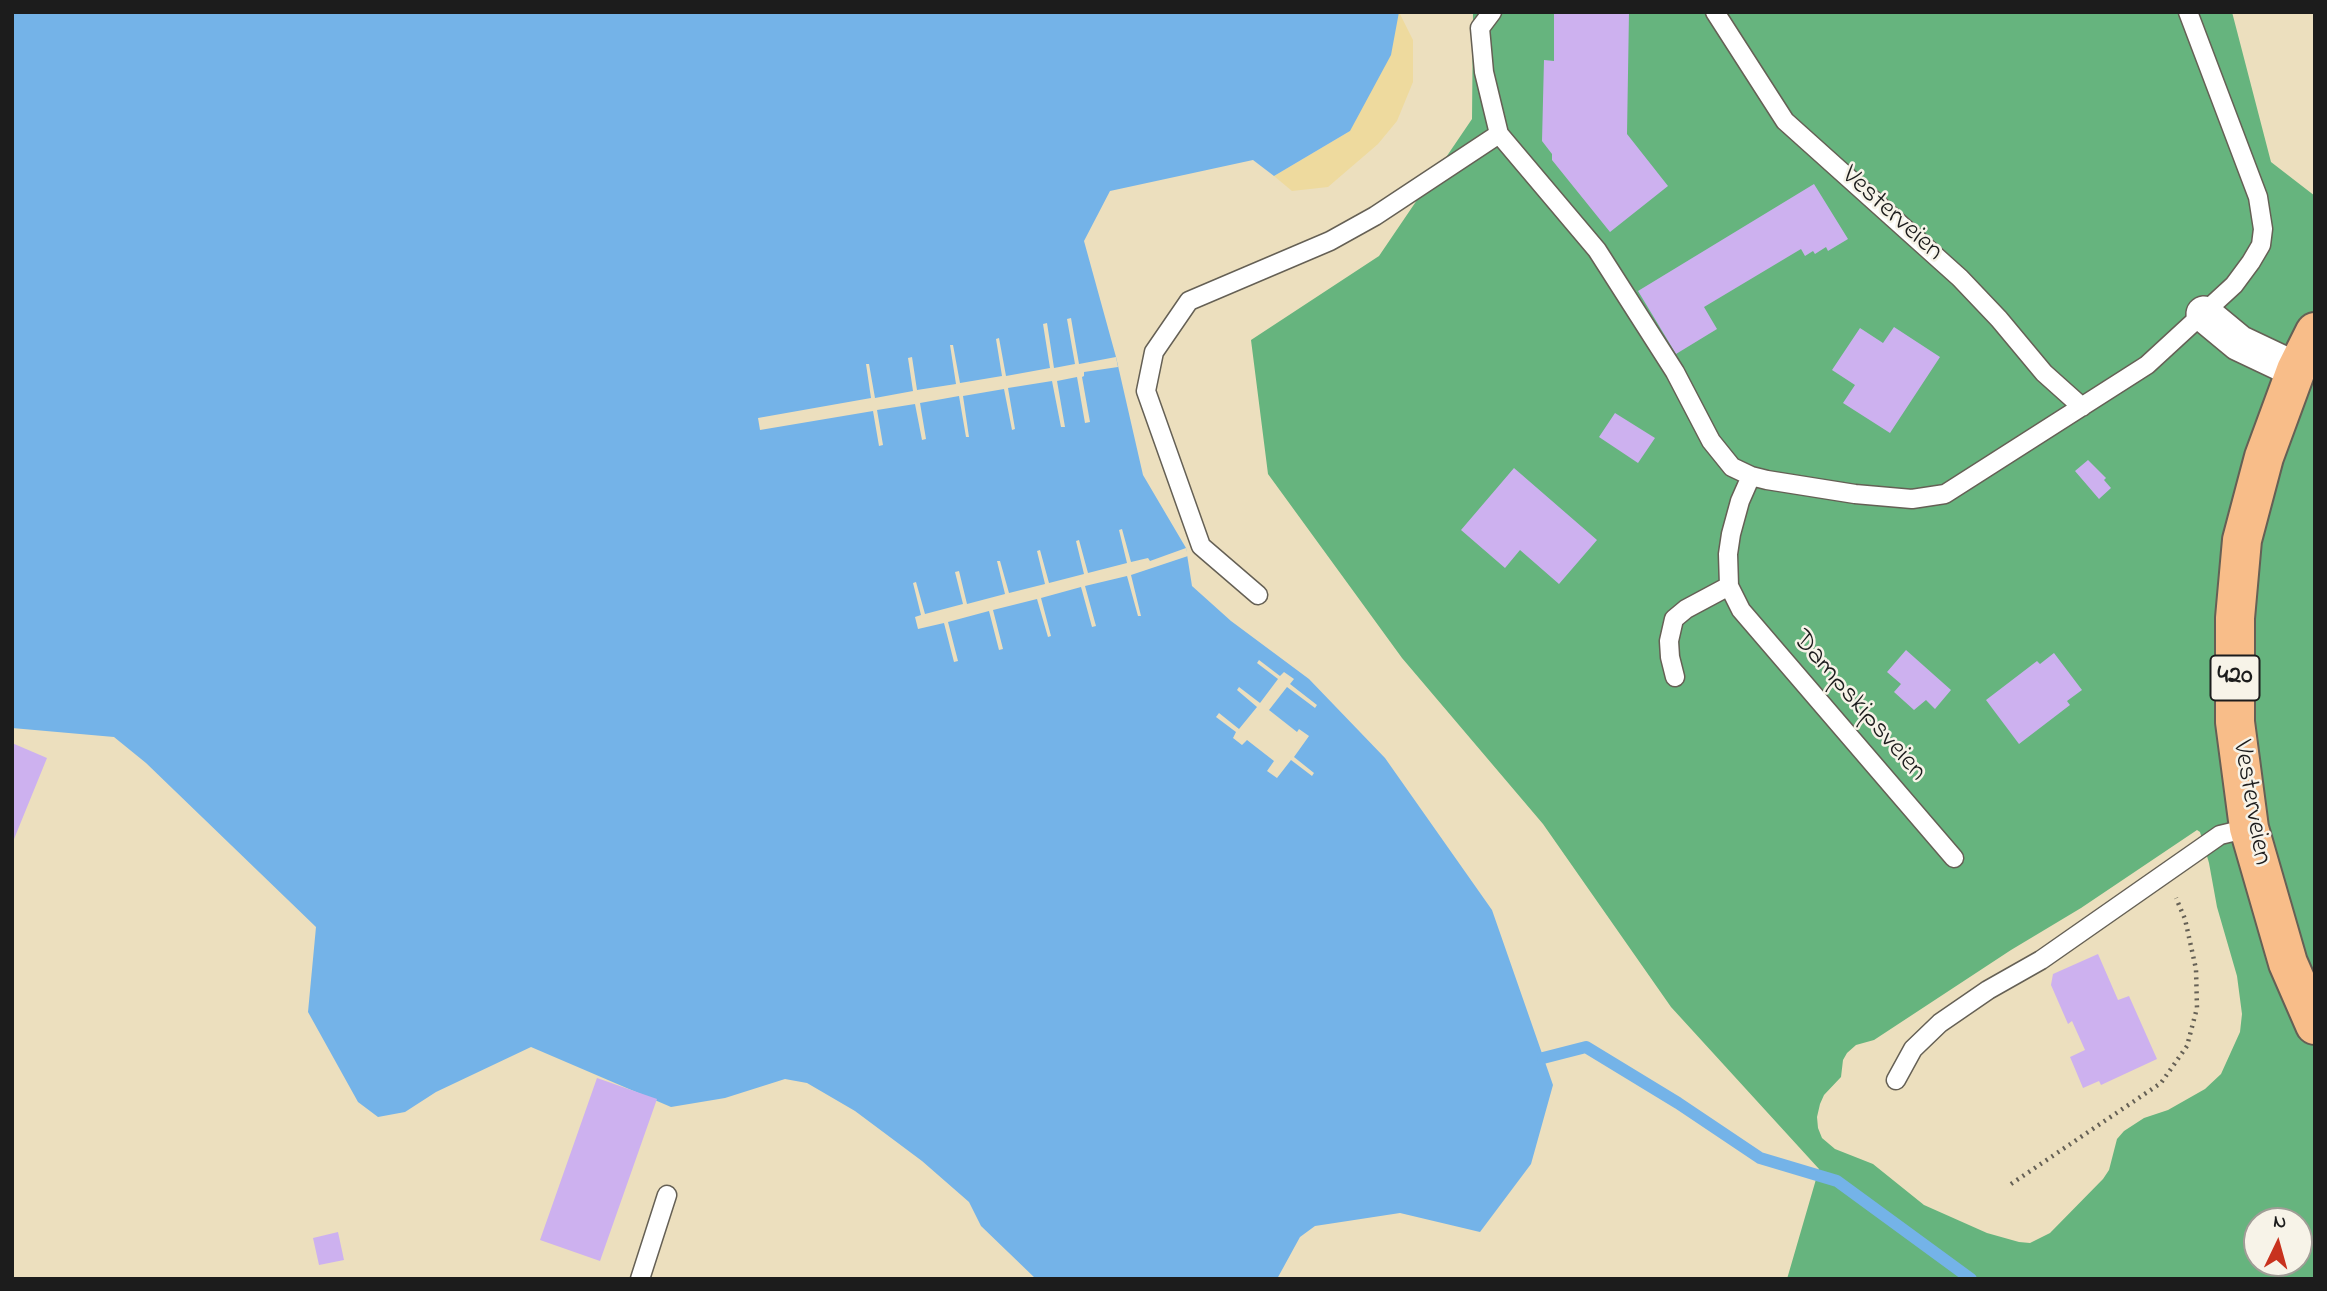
<!DOCTYPE html>
<html>
<head>
<meta charset="utf-8">
<style>
  body { margin:0 }
  #map { position:relative; width:2327px; height:1291px; overflow:hidden; background:#ecdfbe; font-family:"Indie Flower",sans-serif }
  canvas { display:block }
  .frame { position:absolute; inset:0; border:14px solid #1c1c1c; pointer-events:none }
  .north { position:absolute; left:2243px; top:1207px; width:70px; height:70px; box-sizing:border-box; background:#f7f3e8; border:2px solid #9f9d96; border-radius:50%; rotate:5deg; font-size:19px; font-weight:700; line-height:28px; text-align:center; color:#1c1c1c }
  .north::after { content:''; display:block; margin:auto; width:24px; height:32px; background:#c8321e; clip-path:polygon(50% 0,100% 100%,50% 72%,0 100%) }
</style>
</head>
<body>
<div id="map">
<canvas width="2327" height="1291"></canvas>
<div class="frame"></div>
<div class="north">N</div>
</div>
<script>
const g = document.querySelector('canvas').getContext('2d');
g.lineJoin = 'round';
function fill(path, color) {
  g.fillStyle = color;
  g.fill(path, 'evenodd');
}
function shape(rows) {
  const path = new Path2D();
  for (const r of rows) {
    path.moveTo(r[0], r[1]);
    for (let i = 2; i < r.length; i += 2) path.lineTo(r[i], r[i + 1]);
  }
  return path;
}
function stroke(path, color, width, dash) {
  g.strokeStyle = color;
  g.lineWidth = width;
  g.lineCap = dash ? 'butt' : 'round';
  g.setLineDash(dash || []);
  g.stroke(path);
}
function drawText(font, color, halo, rows, align = 'center') {
  g.font = font + ' "Indie Flower",sans-serif';
  g.lineWidth = 5;
  g.setLineDash([]);
  g.textBaseline = 'middle';
  g.strokeStyle = halo;
  g.fillStyle = color;
  for (const [text, x, y, turn = 0] of rows) {
    g.save();
    g.translate(x, y);
    g.rotate((+turn || 0) * Math.PI / 180);
    g.textAlign = isNaN(turn) ? turn : align;
    if (halo) g.strokeText(text, 0, 0);
    g.fillText(text, 0, 0);
    g.restore();
  }
}
const forest = shape([
  [1473,12,2232,12,2271,162,2315,196,2315,1279,1787,1279,1819,1169,1671,1007,1543,824,1402,658,1268,474,1251,340,1379,256,1472,119],
  [2197,830,2200,832,2209,863,2217,907,2237,976,2242,1014,2240,1032,2221,1074,2205,1089,2168,1110,2144,1118,2124,1131,2117,1139,2109,1170,2103,1179,2050,1233,2030,1243,2019,1242,1987,1233,1924,1205,1873,1164,1835,1149,1822,1138,1818,1128,1817,1117,1820,1104,1824,1095,1841,1077,1843,1060,1847,1053,1856,1045,1874,1040,2011,950,2081,908],
  [2257,1221,2299,1221,2299,1263,2257,1263]
]);
const sand = shape([
  [1399,12,1413,40,1413,82,1397,121,1378,144,1328,187,1292,191,1274,176,1350,131]
]);
const water = shape([
  [12,12,1399,12,1391,55,1350,131,1274,176,1253,160,1110,191,1084,241,1116,357,1143,475,1186,548,1192,586,1231,621,1309,679,1385,758,1492,910,1553,1085,1531,1164,1480,1232,1400,1213,1315,1226,1300,1237,1277,1279,1036,1279,981,1226,969,1202,922,1161,855,1111,807,1083,785,1079,725,1098,671,1107,531,1047,436,1092,405,1112,378,1117,358,1102,308,1012,316,927,146,763,114,737,12,728]
]);
const pier = shape([
  [1071,318,1079,364,1116,357,1118,367,1084,372,1084,376,1082,377,1090,422,1085,423,1077,377,1057,381,1065,427,1061,427,1052,381,1008,388,1015,429,1012,430,1004,389,963,396,969,437,966,437,959,396,920,403,926,439,922,440,915,404,877,410,883,445,879,446,873,411,760,430,758,418,871,398,866,364,869,364,875,398,913,391,908,358,912,357,917,390,956,384,950,345,953,345,960,383,1002,376,996,339,999,338,1006,376,1050,368,1043,324,1047,323,1054,368,1075,364,1067,319],
  [1122,529,1131,562,1148,558,1150,561,1186,548,1188,556,1131,575,1141,616,1138,616,1127,576,1085,586,1096,626,1092,627,1081,587,1041,598,1051,636,1048,637,1037,599,993,610,1003,649,999,650,989,611,948,622,958,661,954,662,944,623,918,629,915,617,921,615,913,583,916,582,925,614,963,604,955,572,959,571,967,604,1005,594,997,561,1000,561,1009,593,1045,584,1037,551,1040,550,1049,583,1084,574,1076,541,1079,540,1088,573,1127,563,1119,530],
  [1259,660,1280,676,1284,672,1294,679,1290,684,1317,705,1315,708,1287,687,1269,710,1297,732,1299,729,1309,736,1294,757,1314,773,1312,776,1291,760,1277,778,1267,771,1274,761,1247,740,1242,745,1233,738,1236,732,1216,717,1219,713,1239,729,1257,707,1237,690,1239,687,1260,703,1278,679,1257,663]
]);
const stream = shape([
  [1543,1058,1586,1047,1678,1103,1760,1158,1837,1181,1971,1279]
]);
const building = shape([
  [1554,12,1629,12,1627,134,1668,186,1610,232,1552,160,1552,154,1542,141,1544,60,1554,61],
  [1814,184,1848,239,1828,251,1826,247,1815,254,1813,251,1805,256,1801,249,1704,307,1717,329,1676,354,1638,291],
  [1894,327,1940,357,1890,433,1843,403,1855,385,1832,370,1860,328,1883,343],
  [1615,413,1655,438,1638,463,1599,437],
  [2088,460,2106,478,2104,480,2111,488,2099,499,2075,471],
  [1514,468,1597,540,1559,584,1520,550,1505,568,1461,530],
  [1906,650,1951,690,1935,709,1926,700,1914,710,1894,692,1901,684,1887,672],
  [2054,653,2082,690,2067,701,2070,705,2019,744,1986,700,2037,661,2040,664],
  [12,743,47,758,12,844],
  [2098,954,2118,1000,2129,996,2157,1059,2101,1085,2099,1081,2083,1088,2070,1057,2085,1050,2072,1021,2068,1024,2051,985,2053,974],
  [597,1078,657,1099,600,1261,540,1240],
  [338,1232,344,1260,319,1265,313,1238]
]);
const path = shape([
  [2011,1184,2161,1083,2187,1046,2197,1008,2196,969,2185,919,2176,898]
]);
const lane = shape([
  [1492,12,1480,28,1484,72,1499,134,1597,250,1675,372,1711,441,1732,467,1751,476,1767,480,1855,494,1912,499,1945,494,2147,365,2234,285,2251,262,2261,245,2263,229,2258,197,2188,12],
  [1715,12,1785,121,1960,278,1999,319,2044,373,2082,407],
  [1751,476,1740,501,1731,534,1728,554,1729,586,1741,610,1954,858],
  [1258,595,1201,546,1146,391,1154,352,1189,301,1330,241,1375,216,1499,134],
  [1675,677,1670,657,1669,641,1674,619,1686,609,1729,586],
  [1896,1080,1913,1049,1940,1023,1988,990,2041,960,2220,835,2249,828],
  [640,1279,667,1195]
]);
const street = shape([
  [2204,314,2239,343,2296,370]
]);
const primary = shape([
  [2315,332,2296,370,2264,457,2242,540,2235,618,2235,722,2249,828,2288,963,2315,1025]
]);
const shields = [
  [2235,678,49]
];
const shieldNames = [
  ["420",2235,678]
];
const streetNames = [
  ["Vesterveien",1891,215,42],
  ["Dampskipsveien",1858,707,49],
  ["Vesterveien",2250,803,80]
];
fill(forest, '#66b47e');
fill(sand, '#eeda9e');
fill(water, '#74b3e8');
fill(pier, '#ecdfbe');
stroke(stream, '#74b3e8', 12);
fill(building, '#cdb1ef');
stroke(lane, '#656055', 21);
stroke(street, '#656055', 38);
stroke(primary, '#656055', 42);
stroke(path, '#656055', 4.5, [2, 5]);
stroke(lane, '#fff', 18);
stroke(street, '#fff', 35);
stroke(primary, '#f8bd89', 38);
for (const [x, y, w] of shields) {
  const box = new Path2D();
  box.roundRect(x - w / 2, y - 22.5, w, 45, 5);
  g.fillStyle = '#f7f3e8';
  g.fill(box);
  stroke(box, '#1c1c1c', 2);
}
drawText('bold 26px', '#1c1c1c', null, shieldNames);
drawText('28px', '#1c1c1c', '#f7f3e8', streetNames);
</script>
</body>
</html>
